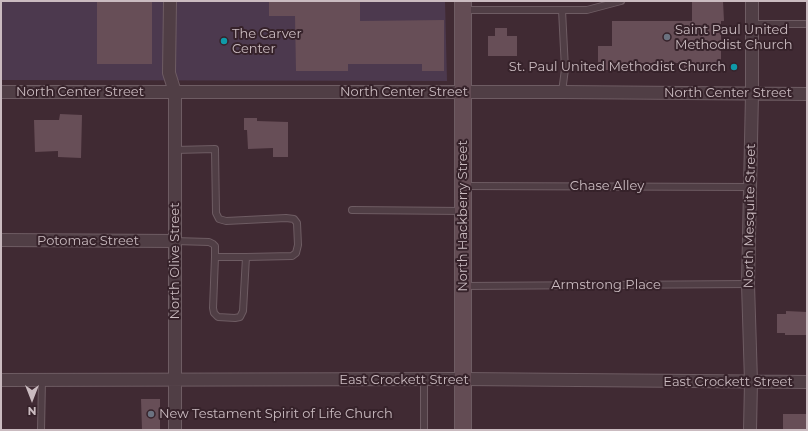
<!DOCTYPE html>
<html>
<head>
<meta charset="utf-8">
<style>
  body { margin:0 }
  #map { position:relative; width:808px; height:431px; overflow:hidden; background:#402a33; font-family:Montserrat,sans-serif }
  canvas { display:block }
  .frame { position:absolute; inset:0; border:2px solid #cabbc0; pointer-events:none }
  .north { position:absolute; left:12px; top:379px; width:40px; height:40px; -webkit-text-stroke:3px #36222a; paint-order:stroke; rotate:180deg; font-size:11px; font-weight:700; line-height:16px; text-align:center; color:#cabbc0 }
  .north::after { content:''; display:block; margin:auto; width:14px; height:18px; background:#cabbc0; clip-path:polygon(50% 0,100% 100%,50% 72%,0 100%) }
</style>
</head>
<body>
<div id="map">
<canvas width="808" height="431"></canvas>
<div class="frame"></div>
<div class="north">N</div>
</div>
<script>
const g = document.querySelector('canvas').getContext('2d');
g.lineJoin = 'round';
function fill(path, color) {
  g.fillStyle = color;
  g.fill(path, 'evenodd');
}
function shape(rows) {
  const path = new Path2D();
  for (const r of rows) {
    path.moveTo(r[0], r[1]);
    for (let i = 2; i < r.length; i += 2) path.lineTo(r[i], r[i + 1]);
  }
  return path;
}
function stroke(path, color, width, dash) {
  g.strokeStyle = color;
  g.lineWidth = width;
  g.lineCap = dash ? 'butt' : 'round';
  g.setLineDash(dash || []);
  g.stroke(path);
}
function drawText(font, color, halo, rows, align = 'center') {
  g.font = font + ' Montserrat,sans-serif';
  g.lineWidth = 4;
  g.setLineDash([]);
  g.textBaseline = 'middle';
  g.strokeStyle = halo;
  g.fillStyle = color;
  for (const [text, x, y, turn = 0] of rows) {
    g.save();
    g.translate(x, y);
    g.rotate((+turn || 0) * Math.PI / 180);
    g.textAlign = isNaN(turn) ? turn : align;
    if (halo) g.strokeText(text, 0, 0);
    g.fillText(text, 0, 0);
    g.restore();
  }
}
const green = shape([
  [1,1,445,1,447,81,1,80]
]);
const building = shape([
  [97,1,152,1,152,64,97,64],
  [269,1,360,1,360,21,444,20,444,71,422,71,422,64,348,64,348,71,296,71,295,16,269,16],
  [692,1,723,1,724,21,721,21,721,71,684,71,684,63,614,63,614,70,598,70,598,46,612,46,612,21,692,21],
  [495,28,507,28,507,36,517,36,517,56,488,56,488,36,495,36],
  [60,114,82,115,81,158,58,157,58,151,35,152,34,120,59,120],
  [244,118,257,118,257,121,288,122,288,157,273,157,273,148,248,149,247,130,244,130],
  [786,311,807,312,807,335,785,335,785,333,777,333,777,314,786,314],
  [141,399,160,399,160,430,142,430],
  [783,414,807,414,807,430,783,430]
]);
const lane = shape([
  [463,10,587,10,621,1],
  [562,10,565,69,562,92],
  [752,24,805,24],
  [464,186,750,187],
  [352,210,462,211],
  [175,241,209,242,213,244,215,246,215,257,246,257,292,256,296,253,298,245,297,223,294,219,286,218,226,221,219,219,216,213,215,149,175,150],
  [215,257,213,308,214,313,218,317,235,318,240,317,243,311,246,257],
  [464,286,748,284],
  [424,379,424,430],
  [41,430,42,380]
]);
const street = shape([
  [170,1,169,73,175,92,175,430],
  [1,92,562,92,807,94],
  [1,240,175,241],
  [1,380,463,379,807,382],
  [750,430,751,382,748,284,752,94,752,1]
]);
const secondary = shape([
  [463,1,463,430]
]);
const markers = [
  [667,37,4,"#6b7280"],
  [224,41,4,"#0f9aa8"],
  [734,67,4,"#0f9aa8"],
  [151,414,4,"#6b7280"]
];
const poiNames = [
  ["Saint Paul United",675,30],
  ["Methodist Church",675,45],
  ["The Carver",232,34],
  ["Center",232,49],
  ["St. Paul United Methodist Church",726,67,"right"],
  ["New Testament Spirit of Life Church",159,414]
];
const streetNames = [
  ["North Center Street",80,92],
  ["North Center Street",404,92],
  ["North Center Street",728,93],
  ["Chase Alley",607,186],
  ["North Hackberry Street",463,216,-90],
  ["North Mesquite Street",750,216,-89],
  ["Potomac Street",88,241],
  ["North Olive Street",175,261,-90],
  ["Armstrong Place",606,285],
  ["East Crockett Street",404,380],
  ["East Crockett Street",728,382]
];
fill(green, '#4c394e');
fill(building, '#674e57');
stroke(lane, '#6e5c63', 8);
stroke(street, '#6e5c63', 14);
stroke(secondary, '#6e5c63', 18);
stroke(lane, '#503e45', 6);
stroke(street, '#503e45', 12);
stroke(secondary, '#634c54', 16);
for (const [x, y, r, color] of markers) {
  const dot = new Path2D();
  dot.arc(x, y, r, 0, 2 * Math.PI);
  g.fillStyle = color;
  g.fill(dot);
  stroke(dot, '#36222a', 1.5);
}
drawText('13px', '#cabbc0', '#36222a', poiNames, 'left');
drawText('13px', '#cabbc0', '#36222a', streetNames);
</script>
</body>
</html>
